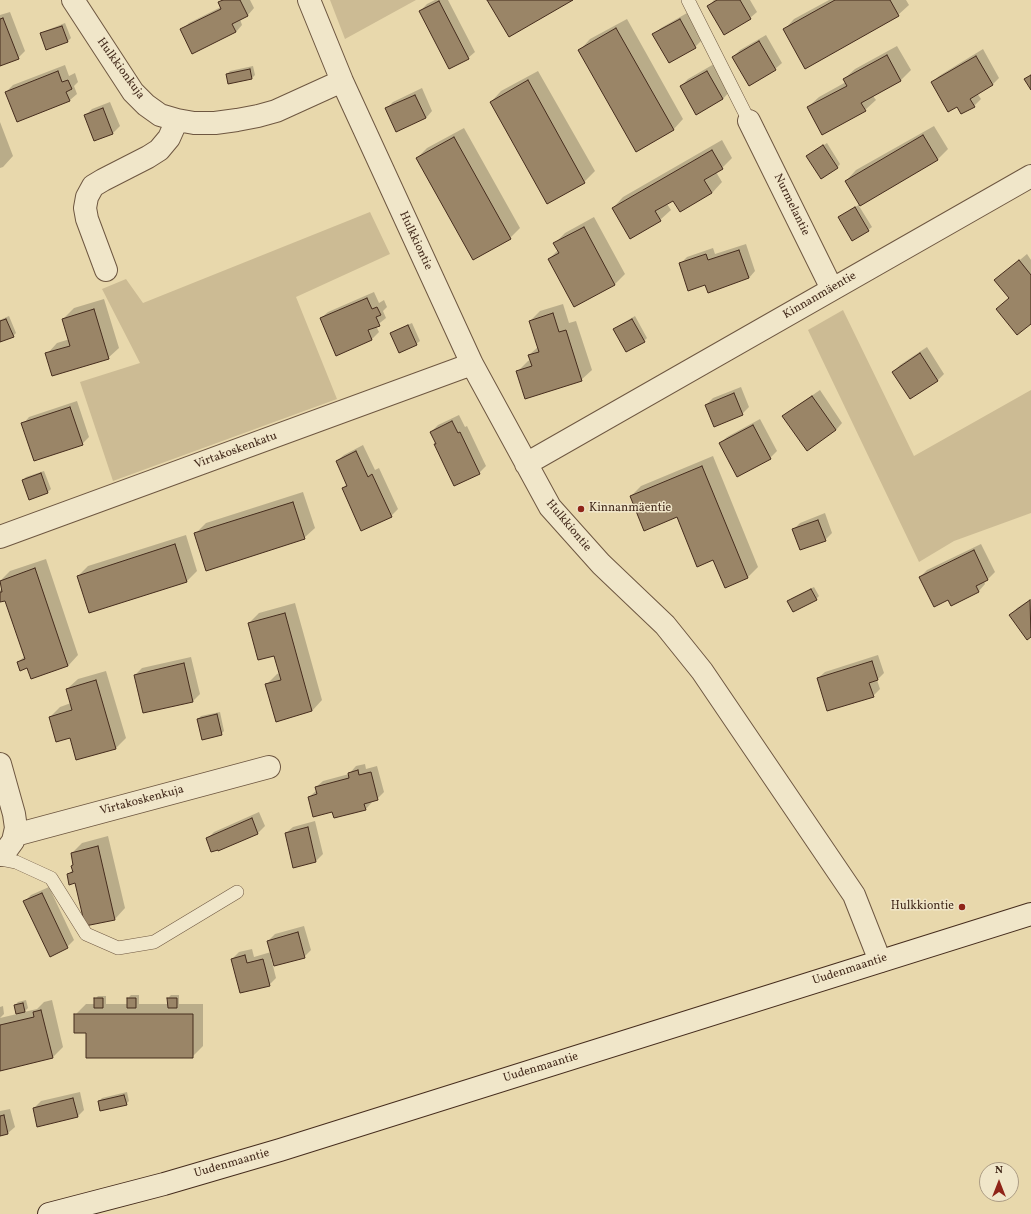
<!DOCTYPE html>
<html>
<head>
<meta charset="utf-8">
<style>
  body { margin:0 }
  #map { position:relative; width:1031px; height:1214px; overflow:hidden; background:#e8d8ac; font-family:Vollkorn,serif }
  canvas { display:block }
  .north { position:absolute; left:979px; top:1162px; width:40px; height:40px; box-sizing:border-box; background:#f0e6c9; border:1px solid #ac9c84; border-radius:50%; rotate:0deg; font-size:11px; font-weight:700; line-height:16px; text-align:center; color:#452c1d }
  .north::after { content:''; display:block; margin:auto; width:14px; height:18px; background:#8f2418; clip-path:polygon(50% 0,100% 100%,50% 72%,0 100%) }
</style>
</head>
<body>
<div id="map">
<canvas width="1031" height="1214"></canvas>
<div class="north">N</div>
</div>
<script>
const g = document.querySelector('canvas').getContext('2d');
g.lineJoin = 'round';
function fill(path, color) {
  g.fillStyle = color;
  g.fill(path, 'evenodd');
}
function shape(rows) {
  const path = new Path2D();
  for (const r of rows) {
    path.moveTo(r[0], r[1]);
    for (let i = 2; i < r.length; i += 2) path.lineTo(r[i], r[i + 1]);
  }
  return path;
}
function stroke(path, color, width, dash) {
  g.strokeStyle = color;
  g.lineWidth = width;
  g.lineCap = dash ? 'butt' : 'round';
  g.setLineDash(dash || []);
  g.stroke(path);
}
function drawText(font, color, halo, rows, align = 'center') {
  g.font = font + ' Vollkorn,serif';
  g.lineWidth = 3;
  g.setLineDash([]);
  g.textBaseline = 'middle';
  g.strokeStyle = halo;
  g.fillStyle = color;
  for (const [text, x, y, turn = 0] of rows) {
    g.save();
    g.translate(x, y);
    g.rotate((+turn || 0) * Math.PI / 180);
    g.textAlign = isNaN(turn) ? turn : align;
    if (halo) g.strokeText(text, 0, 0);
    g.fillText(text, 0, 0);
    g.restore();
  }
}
const green = shape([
  [330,0,416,0,345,39],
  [370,212,390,254,296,297,337,399,113,481,80,382,140,363,102,289,126,279,143,303],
  [843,310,914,456,1031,390,1031,513,954,541,919,562,808,330]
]);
const shadow = shape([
  [222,0,250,0,254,8,248,15,240,19,242,25,236,32,182,30,189,23,221,7,219,3],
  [435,0,448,0,475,52,468,58,420,11,427,4],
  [714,0,750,0,757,12,750,18,709,6],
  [829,0,906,0,909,5,898,15,784,30,794,19],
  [10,12,25,51,18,58,0,63,0,15],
  [687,13,702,40,695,47,654,34,661,28],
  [627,19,683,119,673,130,580,50,590,39],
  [65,23,71,38,68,41,47,49,42,34,45,31],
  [766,35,782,63,775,69,733,57,740,50],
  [897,46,911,70,900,81,873,96,876,100,865,110,808,107,819,97,846,82,844,79,855,69],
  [983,49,999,78,993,84,977,93,981,99,974,106,932,82,939,76],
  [714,64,729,92,723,99,681,86,688,79],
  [65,65,69,76,75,73,78,82,74,86,77,94,70,100,6,92,13,85],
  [253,66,255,75,252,78,227,74,230,71],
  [538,71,595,171,584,182,491,102,501,91],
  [422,88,432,111,426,118,386,109,393,102],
  [110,102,120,126,113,133,94,140,85,116,92,109],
  [0,122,13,156,3,167,0,168],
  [934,126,948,149,937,160,859,206,872,227,868,230,840,217,860,204,846,181,856,170],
  [464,128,520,228,510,238,417,158,427,148],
  [722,140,732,158,722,168,716,172,722,182,712,193,674,200,667,204,671,210,660,220,613,208,623,197],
  [827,143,840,164,837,168,807,156],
  [594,217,625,274,615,284,575,306,549,259,558,250,555,243,565,233],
  [746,244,755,271,749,278,706,284,680,264,687,257,713,248,715,254],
  [1027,254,1031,260,1031,323,997,309,1010,297,996,280],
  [374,292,379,303,384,300,387,307,383,311,386,318,376,326,379,332,372,339,337,354,321,318,328,312],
  [104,299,119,348,108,358,47,354,57,343,70,339,63,319,74,308],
  [563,304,569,323,576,321,592,370,581,380,517,372,528,361,531,360,529,355,538,347,530,321,540,311],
  [9,316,16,333,13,336,0,341,0,320],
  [635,316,647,338,644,341,615,329,618,326],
  [412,323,420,341,416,344,391,334,394,331],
  [927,347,944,374,937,381,893,372,900,365],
  [741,387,749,407,742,414,706,405,713,398],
  [820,390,842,423,836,430,784,416,791,410],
  [77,401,89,437,82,444,23,424,29,417],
  [459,415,465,427,467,426,486,466,479,473,435,445,437,443,431,432,438,425],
  [760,419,777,451,770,458,720,443,727,437],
  [363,445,375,470,379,468,398,509,391,516,343,488,347,484,337,461,344,455],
  [713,456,758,567,748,577,714,559,678,516,631,496,641,486],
  [44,471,51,489,47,493,23,480,26,477],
  [303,492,315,528,304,538,196,533,206,523],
  [825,513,832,533,825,540,793,530,800,523],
  [186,535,197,571,187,581,78,576,88,566],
  [981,544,995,572,988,579,984,581,985,584,979,591,951,604,948,598,920,577,927,570],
  [46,559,78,655,68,666,28,667,18,662,25,656,5,599,0,601,0,590,2,588,0,581,10,571],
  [814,587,819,596,816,599,789,601,792,598],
  [1031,599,1031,636,1027,638,1011,615,1017,608],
  [295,603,322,700,312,711,266,685,277,674,280,673,275,654,249,623,259,613],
  [878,655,884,673,877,680,880,689,873,696,818,678,825,672],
  [191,657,200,694,193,701,144,712,135,675,142,668],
  [106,671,126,738,116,748,70,737,50,717,60,707,71,703,67,689,78,679],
  [220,712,224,731,221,734,198,719,201,716],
  [365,764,366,769,377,766,384,792,377,799,372,800,372,802,366,809,333,811,309,797,317,790,316,787,323,781,349,774,356,766],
  [259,812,265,826,258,833,218,849,207,839,214,832],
  [315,821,323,854,316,861,294,866,286,833,293,827],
  [108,836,125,908,115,919,68,875,73,869,74,864,72,853,82,843],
  [49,887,74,940,67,947,24,902,31,895],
  [304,926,311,950,304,957,271,958,276,978,269,985,232,959,239,952,252,949,254,957,271,952,268,941,275,934],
  [131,995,139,995,139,1004,168,1004,168,998,171,995,179,995,179,1004,203,1004,203,1046,192,1057,87,1032,75,1015,86,1004,95,1004,95,999,98,996,106,996,106,1004,128,1004,128,998],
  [26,1000,28,1008,24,1012,37,1009,44,1002,52,1000,63,1047,53,1057,0,1070,0,1007,3,1006,4,1014,0,1018,17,1014,15,1005,18,1002],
  [80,1092,84,1110,77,1117,34,1108,41,1101],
  [127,1092,129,1101,126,1104,99,1101,102,1098],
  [10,1109,15,1127,8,1133,0,1135,0,1111]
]);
const building = shape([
  [223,0,240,0,248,16,232,24,236,32,192,54,180,29,221,9,218,2,223,0],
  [487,0,573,0,509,37,487,0],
  [717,0,740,0,751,19,724,35,707,6,717,0],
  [835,0,890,0,899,16,805,69,783,29,835,0],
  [439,1,469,59,449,69,419,11,439,1],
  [3,18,19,59,0,66,0,19,3,18],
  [680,19,696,48,669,63,652,34,680,19],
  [62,26,68,42,46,50,40,33,62,26],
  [616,28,674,130,636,152,578,50,616,28],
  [759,41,776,70,749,86,732,57,759,41],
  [887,55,901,81,861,103,866,111,822,135,807,107,847,86,843,79,887,55],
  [976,56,993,85,970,99,975,107,961,114,957,107,948,112,931,82,976,56],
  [250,69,252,79,228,84,226,74,250,69],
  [58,71,62,82,68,80,72,89,66,92,70,101,17,122,5,92,58,71],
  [707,71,723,99,696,115,680,86,707,71],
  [1031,75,1031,90,1024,79,1031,75],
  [528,80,585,183,547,204,490,102,528,80],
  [415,95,426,118,396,132,385,108,415,95],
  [103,108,113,134,94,141,84,115,103,108],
  [923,135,938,160,860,206,845,181,923,135],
  [454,137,511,239,473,260,416,158,454,137],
  [823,145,838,168,821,179,806,156,823,145],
  [712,150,723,169,704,180,712,193,680,212,673,201,655,211,661,221,630,239,612,208,712,150],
  [855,207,869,231,852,241,838,217,855,207],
  [584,227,615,285,574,307,548,259,559,253,553,243,584,227],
  [739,250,749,278,708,293,705,285,688,291,679,263,706,254,708,260,739,250],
  [1019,260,1031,275,1031,324,1017,335,996,309,1009,298,994,280,1019,260],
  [367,298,372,309,377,307,381,315,376,317,380,326,368,330,372,340,336,356,320,318,367,298],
  [94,309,109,359,52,376,45,353,70,346,62,319,94,309],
  [553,313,559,332,566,330,582,381,525,399,516,371,532,366,528,355,539,352,529,321,553,313],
  [6,319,14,337,0,342,0,321,6,319],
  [632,319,645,342,626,352,613,329,632,319],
  [408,325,417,345,399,353,390,333,408,325],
  [920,353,938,381,910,399,892,372,920,353],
  [734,393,743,415,714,427,705,405,734,393],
  [812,396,836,430,807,451,782,416,812,396],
  [70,407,83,445,34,461,21,423,70,407],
  [452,421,458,433,460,432,480,474,454,486,434,444,436,444,430,432,452,421],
  [753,425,771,459,737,477,719,443,753,425],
  [356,451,368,477,372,474,392,517,361,531,342,488,347,486,336,461,356,451],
  [702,466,748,578,725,588,713,560,697,567,677,517,644,531,630,496,702,466],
  [41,473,48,493,29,500,22,480,41,473],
  [293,502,305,539,206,571,194,533,293,502],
  [818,520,826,541,800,550,792,529,818,520],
  [175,544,187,582,89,613,77,576,175,544],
  [974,550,988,580,976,586,979,592,951,606,948,600,934,607,919,577,974,550],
  [35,568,68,666,31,679,27,668,20,671,17,662,25,659,5,601,0,602,0,592,2,592,0,581,35,568],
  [811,589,817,600,793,612,787,601,811,589],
  [1030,600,1031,637,1027,640,1009,615,1030,600],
  [285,613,312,711,276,722,265,684,281,680,274,656,258,660,248,623,285,613],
  [872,661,878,680,869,683,874,697,827,711,817,678,872,661],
  [184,663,193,702,143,713,134,675,184,663],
  [96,680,116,749,76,760,70,738,56,742,49,717,72,710,66,689,96,680],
  [217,714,222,735,202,740,197,719,217,714],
  [358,770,359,775,371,772,378,800,364,804,366,810,334,818,332,812,313,817,308,797,317,794,315,787,349,778,348,773,358,770],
  [252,818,258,834,218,851,218,850,211,852,206,838,252,818],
  [308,827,316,862,293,868,285,833,308,827],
  [98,846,115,920,85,926,75,883,69,885,67,874,73,872,71,866,73,865,71,853,98,846],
  [42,893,68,948,50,957,23,901,42,893],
  [298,932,305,958,274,966,267,941,298,932],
  [245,955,247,963,263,959,270,986,240,993,231,959,245,955],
  [94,998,103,998,103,1008,94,1008,94,998],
  [127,998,136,998,136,1008,127,1008,127,998],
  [167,998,177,998,177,1008,168,1008,167,998],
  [23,1003,25,1012,16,1014,14,1005,23,1003],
  [41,1010,53,1058,0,1071,0,1025,34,1017,33,1012,41,1010],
  [74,1014,193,1014,193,1058,86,1058,86,1033,74,1033,74,1014],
  [124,1095,127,1105,100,1111,98,1101,124,1095],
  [73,1098,78,1117,37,1127,33,1108,73,1098],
  [4,1115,8,1134,0,1136,0,1116,4,1115]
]);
const lane = shape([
  [688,0,749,121],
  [0,859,16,862,51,878,86,934,118,948,154,942,237,892]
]);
const street = shape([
  [73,0,133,92,146,105,160,115,177,120,194,123,215,123,237,120,258,116,276,111,342,81],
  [309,0,342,81,472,364,550,507,601,564,665,625,702,671,854,895,880,961],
  [749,121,832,289],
  [106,270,87,219,85,208,87,197,93,186,103,180,148,157,159,150,169,138,177,120],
  [526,464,1031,176],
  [0,537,472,364],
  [0,764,14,814,16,828,13,841,5,852,0,855],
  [15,835,269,767]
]);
const secondary = shape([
  [49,1214,164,1184,280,1150,1031,914]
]);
const markers = [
  [581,509,4,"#8f2418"],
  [962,907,4,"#8f2418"]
];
const streetNames = [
  ["Hulkkionkuja",120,69,54],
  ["Nurmelantie",791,205,64],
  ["Hulkkiontie",415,241,65],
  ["Kinnanmäentie",820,296,-30],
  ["Virtakoskenkatu",236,451,-20],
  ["Hulkkiontie",568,526,50],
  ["Virtakoskenkuja",142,801,-15],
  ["Uudenmaantie",850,970,-18],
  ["Uudenmaantie",541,1068,-17],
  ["Uudenmaantie",232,1164,-16]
];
const poiNames = [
  ["Kinnanmäentie",589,509],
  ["Hulkkiontie",954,907,"right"]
];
fill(green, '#ccbb94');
fill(shadow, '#0003');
fill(building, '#9a8567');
stroke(building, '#452c1d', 1);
stroke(lane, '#6e5741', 14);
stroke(street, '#6e5741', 24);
stroke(secondary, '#452c1d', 24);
stroke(lane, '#f0e6c9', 13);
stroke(street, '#f0e6c9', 22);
stroke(secondary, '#f0e6c9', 22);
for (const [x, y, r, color] of markers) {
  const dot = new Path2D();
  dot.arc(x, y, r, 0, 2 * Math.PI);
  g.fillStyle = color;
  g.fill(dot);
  stroke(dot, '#f0e6c9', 1.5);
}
drawText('12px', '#452c1d', '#f0e6c9', streetNames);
drawText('12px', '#452c1d', '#f0e6c9', poiNames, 'left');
</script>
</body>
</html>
